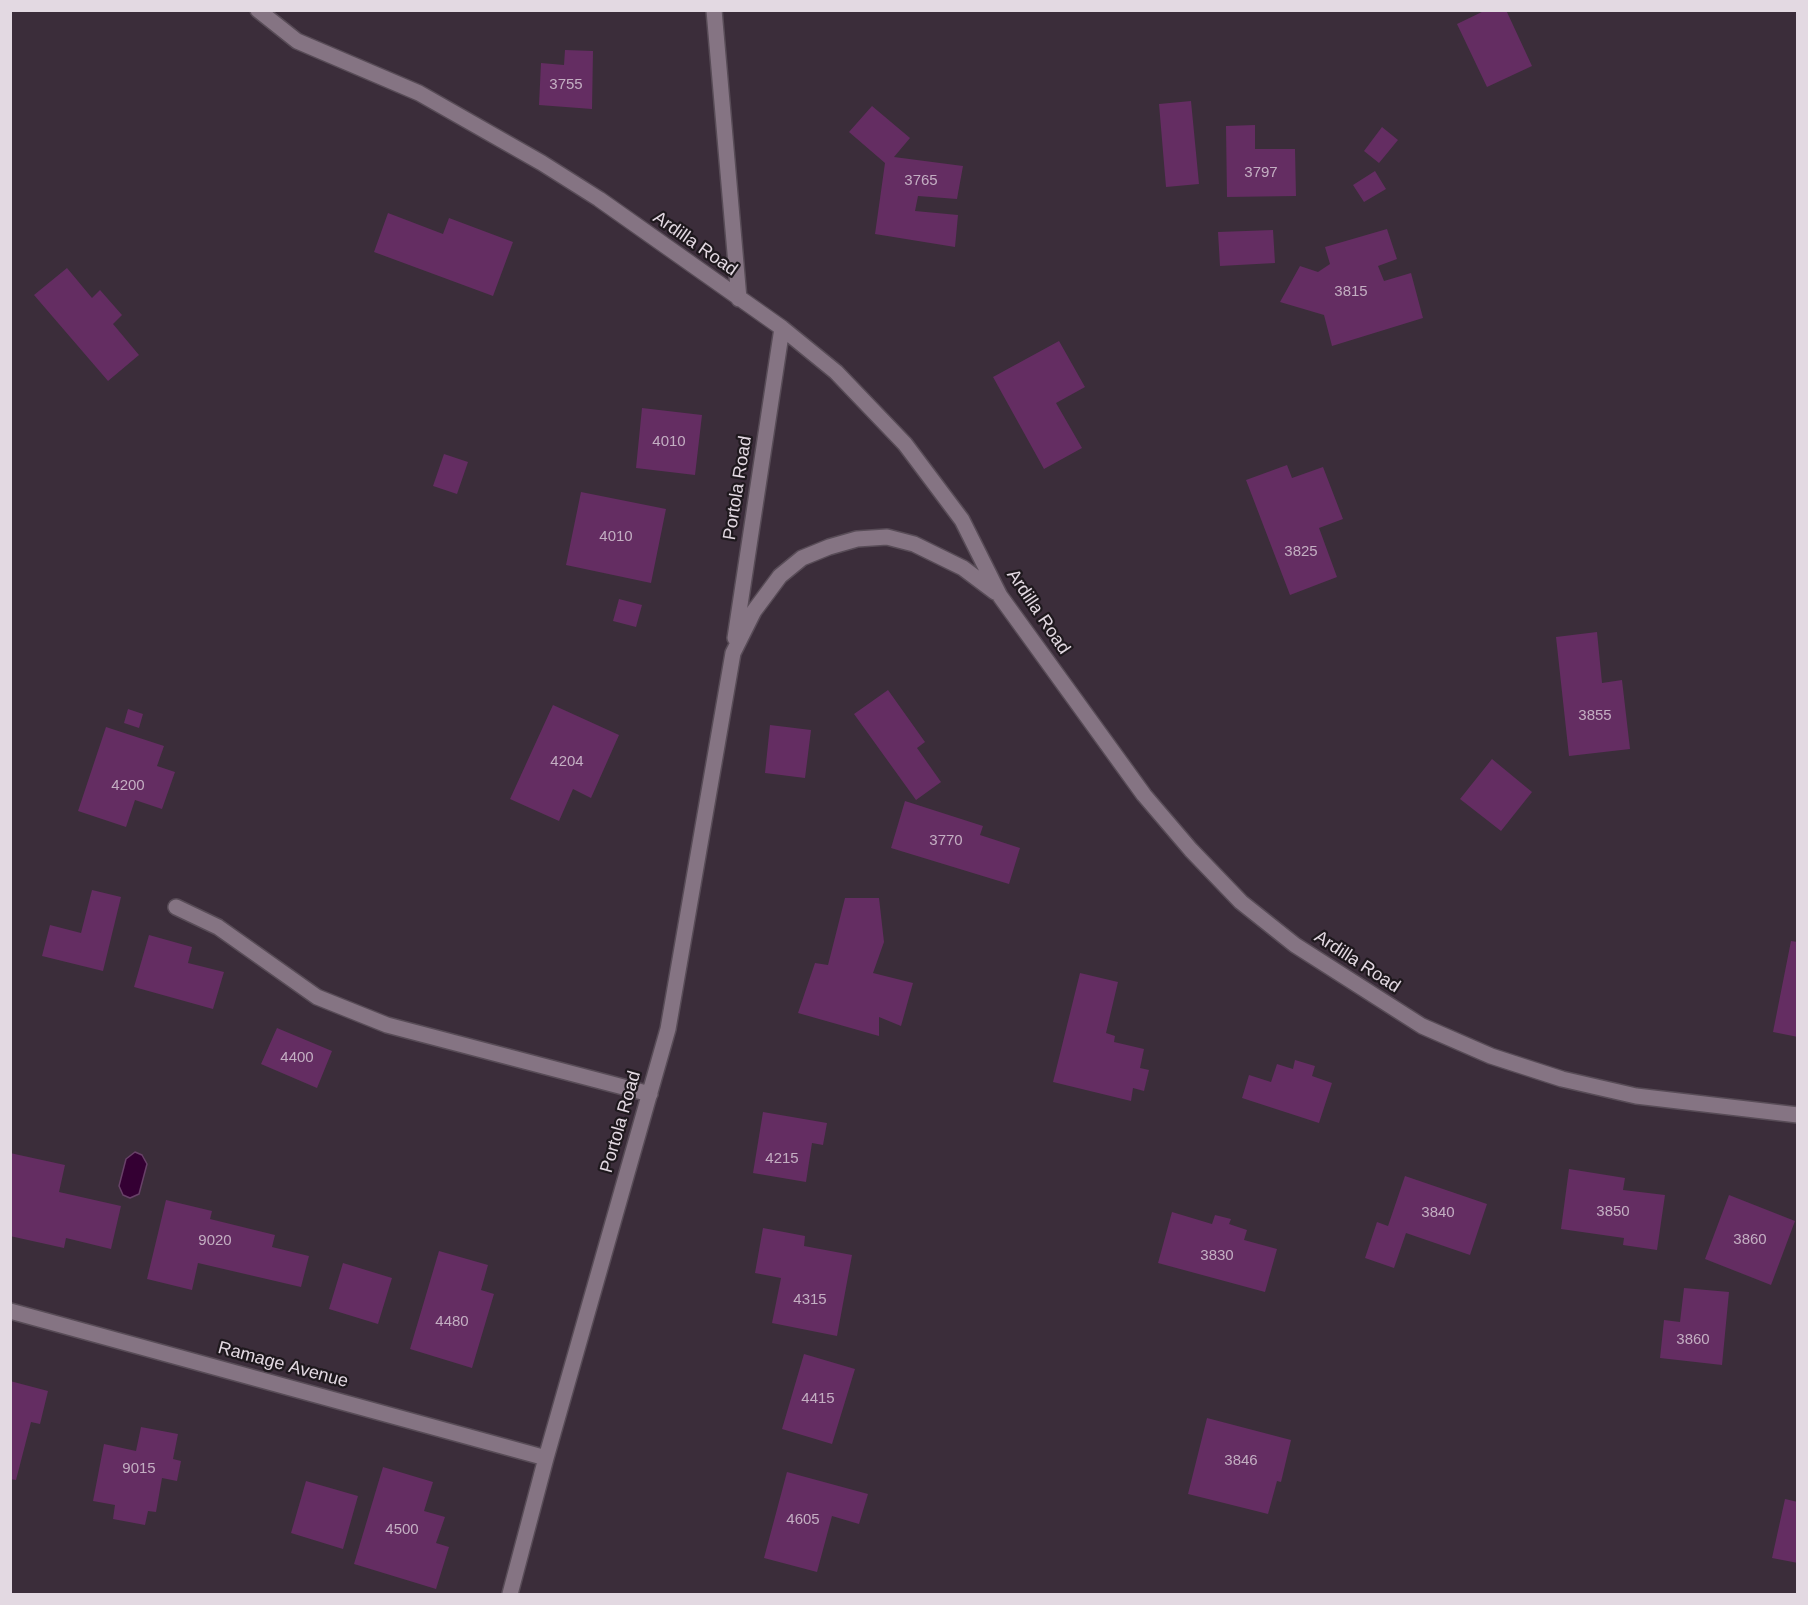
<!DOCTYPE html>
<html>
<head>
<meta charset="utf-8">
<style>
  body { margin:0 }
  #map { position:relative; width:1808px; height:1605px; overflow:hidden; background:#3b2d3a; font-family:Arial,sans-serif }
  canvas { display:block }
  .frame { position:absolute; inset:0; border:12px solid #e3d9e2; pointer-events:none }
</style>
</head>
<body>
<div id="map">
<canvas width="1808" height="1605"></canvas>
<div class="frame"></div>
</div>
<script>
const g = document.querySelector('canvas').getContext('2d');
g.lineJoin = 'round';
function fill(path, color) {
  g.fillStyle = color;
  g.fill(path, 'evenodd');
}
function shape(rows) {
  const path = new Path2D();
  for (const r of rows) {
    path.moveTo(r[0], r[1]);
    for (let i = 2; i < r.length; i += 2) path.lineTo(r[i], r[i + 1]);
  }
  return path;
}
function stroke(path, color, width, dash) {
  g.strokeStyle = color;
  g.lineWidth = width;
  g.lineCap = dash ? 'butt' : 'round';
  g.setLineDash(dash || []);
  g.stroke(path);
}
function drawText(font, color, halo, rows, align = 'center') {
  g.font = font + ' Arial,sans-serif';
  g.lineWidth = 4.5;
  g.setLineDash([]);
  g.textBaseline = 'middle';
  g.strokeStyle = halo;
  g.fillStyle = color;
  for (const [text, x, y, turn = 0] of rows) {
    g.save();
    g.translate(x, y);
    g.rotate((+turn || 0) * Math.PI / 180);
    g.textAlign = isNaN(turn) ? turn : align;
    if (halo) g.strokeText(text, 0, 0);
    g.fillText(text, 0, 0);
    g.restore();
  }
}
const water = shape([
  [135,1152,142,1155,147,1164,139,1194,130,1198,123,1195,119,1186,126,1159,135,1152]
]);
const building = shape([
  [1486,10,1506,10,1532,66,1487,87,1457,24],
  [565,50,593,51,592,109,539,105,541,63,564,65],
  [1191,101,1199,184,1166,187,1159,104],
  [872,106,910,138,894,157,963,166,957,199,918,196,915,211,958,215,955,247,875,234,885,163,849,132],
  [1255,125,1255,149,1295,149,1296,196,1227,197,1226,126],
  [1382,127,1398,140,1379,163,1364,151],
  [1375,171,1386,189,1364,202,1353,185],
  [388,213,443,234,449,218,513,242,493,296,374,252],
  [1387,229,1397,259,1378,266,1384,281,1411,273,1423,318,1332,346,1324,315,1280,302,1300,266,1318,272,1330,264,1325,247],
  [1273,230,1275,263,1220,266,1218,232],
  [67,268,92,298,100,290,122,315,113,324,139,355,108,381,34,295],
  [1059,341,1085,387,1056,403,1082,448,1044,469,993,377],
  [642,408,702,415,695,475,636,468],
  [444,454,468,462,457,494,433,486],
  [1287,465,1292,478,1323,467,1343,519,1319,528,1337,577,1290,595,1246,480],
  [581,492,666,509,651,583,566,565],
  [619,599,642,605,636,627,613,621],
  [1597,632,1602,683,1622,680,1630,749,1569,756,1556,637],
  [888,690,925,742,917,748,941,782,916,800,854,714],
  [553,705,619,735,591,798,573,789,559,821,510,799],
  [128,709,143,714,139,728,124,723],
  [770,725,811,730,805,778,765,773],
  [106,727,164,746,157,766,175,772,162,809,135,800,126,827,78,811],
  [1492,759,1532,792,1501,831,1460,799],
  [905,801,983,826,980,835,1020,848,1009,884,891,848],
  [92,890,121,897,103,971,42,956,50,925,81,933],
  [845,898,879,898,884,942,873,973,913,983,901,1026,879,1017,879,1036,798,1013,815,963,828,965],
  [149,935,192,947,188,963,224,972,213,1009,134,987],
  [1791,941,1798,942,1798,1037,1773,1032],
  [1080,973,1118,982,1106,1033,1115,1036,1114,1042,1144,1049,1140,1068,1149,1070,1144,1091,1133,1088,1131,1101,1053,1082],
  [277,1028,332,1051,317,1088,261,1064],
  [1295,1060,1315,1066,1312,1076,1332,1083,1319,1123,1242,1098,1249,1075,1271,1082,1277,1064,1293,1069],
  [763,1112,827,1123,823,1145,812,1143,806,1182,753,1173],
  [10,1153,65,1165,59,1192,121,1206,111,1249,66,1238,64,1248,10,1236],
  [1569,1169,1625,1178,1623,1190,1665,1195,1657,1250,1623,1245,1624,1238,1561,1229],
  [1405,1176,1487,1204,1470,1255,1406,1233,1394,1268,1365,1258,1377,1222,1388,1226],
  [1729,1195,1795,1221,1771,1285,1705,1259],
  [166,1200,212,1211,210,1219,275,1235,272,1247,309,1256,301,1287,198,1263,192,1290,147,1279],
  [1172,1212,1212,1224,1215,1215,1231,1219,1229,1224,1247,1230,1244,1240,1277,1249,1265,1292,1158,1263],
  [763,1228,805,1236,804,1246,852,1255,837,1336,772,1323,781,1278,755,1273],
  [439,1251,488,1265,481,1290,494,1294,472,1368,410,1349],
  [343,1263,392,1278,378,1324,329,1309],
  [1684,1288,1729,1292,1722,1365,1660,1358,1664,1320,1680,1322],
  [804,1354,855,1369,832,1444,782,1429],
  [10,1381,48,1391,40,1424,31,1422,16,1480,10,1479],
  [1207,1418,1291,1440,1281,1482,1277,1481,1268,1514,1188,1494],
  [141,1427,178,1434,173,1459,181,1461,177,1481,162,1478,156,1512,148,1511,145,1525,113,1519,115,1505,93,1501,104,1444,136,1451],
  [383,1467,433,1482,424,1511,445,1517,436,1543,449,1547,436,1589,354,1564],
  [787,1472,868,1494,859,1524,832,1516,817,1572,764,1558],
  [306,1481,358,1496,343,1549,291,1533],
  [1785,1499,1798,1502,1798,1563,1772,1558]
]);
const minor = shape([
  [258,10,297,41,419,93,542,163,599,199,782,328,836,372,905,444,962,520,1000,596,1144,795,1191,850,1241,902,1295,945,1422,1026,1491,1056,1562,1079,1636,1096,1798,1115],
  [714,10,739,299],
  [735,638,782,328],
  [176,907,218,927,317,997,387,1025,650,1094],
  [10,1311,546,1458],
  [510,1594,546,1458,668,1029,733,653,754,611,780,576,802,558,829,547,857,539,887,537,914,544,963,568,995,592]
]);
const numberNames = [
  ["3755",566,85],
  ["3797",1261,173],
  ["3765",921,181],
  ["3815",1351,292],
  ["4010",669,442],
  ["4010",616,537],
  ["3825",1301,552],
  ["3855",1595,716],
  ["4204",567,762],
  ["4200",128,786],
  ["3770",946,841],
  ["4400",297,1058],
  ["4215",782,1159],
  ["3850",1613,1212],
  ["3840",1438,1213],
  ["3860",1750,1240],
  ["9020",215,1241],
  ["3830",1217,1256],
  ["4315",810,1300],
  ["4480",452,1322],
  ["3860",1693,1340],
  ["4415",818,1399],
  ["3846",1241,1461],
  ["9015",139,1469],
  ["4605",803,1520],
  ["4500",402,1530]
];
const streetNames = [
  ["Ardilla Road",695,244,35],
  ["Portola Road",738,488,-81],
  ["Ardilla Road",1038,612,56],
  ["Ardilla Road",1357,962,33],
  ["Portola Road",621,1122,-74],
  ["Ramage Avenue",283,1365,15]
];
fill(water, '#340033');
stroke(water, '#684168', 1.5);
fill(building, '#642d62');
stroke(minor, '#584c57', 18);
stroke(minor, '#857483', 15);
drawText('15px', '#c3aec2', null, numberNames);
drawText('18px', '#e3d9e2', '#1e181d', streetNames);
</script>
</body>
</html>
